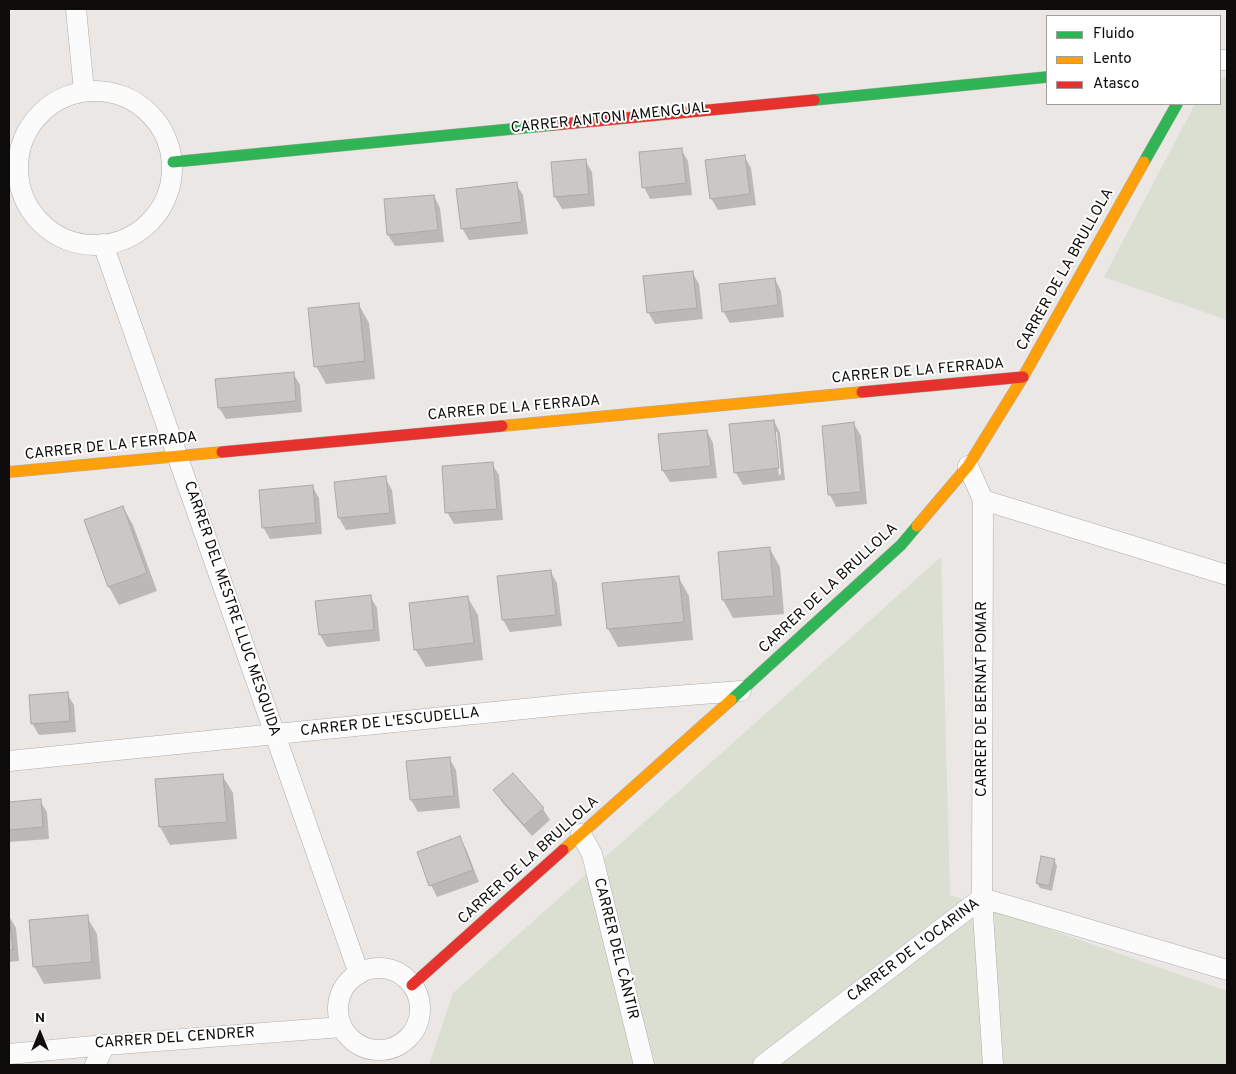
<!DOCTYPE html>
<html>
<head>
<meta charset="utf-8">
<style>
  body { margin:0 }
  #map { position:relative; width:1236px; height:1074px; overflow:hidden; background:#eae7e5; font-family:Overpass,sans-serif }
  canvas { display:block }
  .frame { position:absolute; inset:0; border:10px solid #0d0c0b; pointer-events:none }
  .legend { position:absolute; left:1046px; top:15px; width:175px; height:90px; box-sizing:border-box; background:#fff; border:1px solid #9e9e9d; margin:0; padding:6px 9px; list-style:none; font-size:15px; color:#0d0c0b }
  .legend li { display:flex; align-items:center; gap:10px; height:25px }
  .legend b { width:25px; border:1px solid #9e9e9d }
  .north { position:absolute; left:15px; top:1009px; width:50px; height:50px; -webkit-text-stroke:4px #fff; paint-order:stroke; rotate:0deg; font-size:14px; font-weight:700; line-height:20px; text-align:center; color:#0d0c0b }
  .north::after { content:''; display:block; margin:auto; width:18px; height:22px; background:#0d0c0b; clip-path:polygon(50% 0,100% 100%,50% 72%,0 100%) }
</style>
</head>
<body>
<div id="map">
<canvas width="1236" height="1074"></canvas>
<div class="frame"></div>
<ul class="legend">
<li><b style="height:6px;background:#30b455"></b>Fluido</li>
<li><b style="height:6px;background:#ff9f0a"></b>Lento</li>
<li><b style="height:6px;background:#e5322d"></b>Atasco</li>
</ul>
<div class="north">N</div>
</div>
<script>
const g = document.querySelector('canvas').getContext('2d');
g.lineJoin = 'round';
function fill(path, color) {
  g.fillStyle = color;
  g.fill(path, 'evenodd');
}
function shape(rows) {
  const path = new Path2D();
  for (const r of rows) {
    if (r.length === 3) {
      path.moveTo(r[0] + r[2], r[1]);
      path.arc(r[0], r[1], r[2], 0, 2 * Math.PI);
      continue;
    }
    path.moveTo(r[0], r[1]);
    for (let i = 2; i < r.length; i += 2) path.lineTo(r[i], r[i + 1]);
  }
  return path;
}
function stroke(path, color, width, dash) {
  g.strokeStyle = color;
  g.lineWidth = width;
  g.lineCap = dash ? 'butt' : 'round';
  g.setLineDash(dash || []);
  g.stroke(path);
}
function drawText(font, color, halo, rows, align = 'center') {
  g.font = font + ' Overpass,sans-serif';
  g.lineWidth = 4;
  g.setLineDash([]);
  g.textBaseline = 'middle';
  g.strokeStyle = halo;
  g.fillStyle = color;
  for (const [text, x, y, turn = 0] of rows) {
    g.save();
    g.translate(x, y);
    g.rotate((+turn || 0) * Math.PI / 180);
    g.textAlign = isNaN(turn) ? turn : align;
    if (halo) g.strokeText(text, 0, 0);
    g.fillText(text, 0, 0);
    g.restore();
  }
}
const green = shape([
  [1225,77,1227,77,1227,320,1104,277,1195,104,1220,104,1220,80],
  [941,557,950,895,1227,991,1227,1065,429,1065,453,993]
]);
const shadow = shape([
  [681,149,688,161,692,195,650,199,644,187],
  [744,156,751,168,756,205,718,210,711,198],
  [585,160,592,172,595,206,562,209,555,197],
  [516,184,523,195,528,234,469,240,462,228],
  [434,196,440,208,444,242,395,246,388,235],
  [692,272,699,284,703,319,655,324,648,312],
  [775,279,781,291,784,317,730,323,723,311],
  [359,305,369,323,375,379,326,384,316,366],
  [293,373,300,385,302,412,226,419,219,408],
  [774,421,780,433,785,480,743,485,736,473,731,426],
  [774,432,777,432,781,474,779,475],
  [854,424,861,436,867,504,836,507,830,495],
  [707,431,713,443,717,478,670,482,663,471],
  [492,464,499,475,503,520,454,524,447,512],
  [385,478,392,490,396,524,346,530,339,518],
  [312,486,319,498,322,534,270,539,263,527],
  [123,507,133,525,157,591,119,605,109,587,85,520],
  [770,549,780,567,784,614,733,618,723,600],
  [550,571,557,583,562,626,510,632,503,620,499,577],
  [679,578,689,596,693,640,618,647,608,629,604,584],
  [370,596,377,608,380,641,327,647,320,635,317,602],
  [468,598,478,615,483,660,426,667,415,649],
  [67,694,74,705,76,732,39,735,32,723],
  [449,758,456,770,460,808,418,812,411,800,407,762],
  [222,775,233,793,237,839,170,845,160,827],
  [495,791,543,809,550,820,532,836,502,802],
  [40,801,47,812,49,839,9,842,9,803],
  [459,837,466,849,479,882,437,897,431,885,418,853],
  [1054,860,1057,866,1052,891,1040,888,1037,883],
  [9,916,16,928,19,961,9,962],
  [87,917,97,934,101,979,44,984,34,966]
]);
const building = shape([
  [682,148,686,183,642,188,639,152,682,148],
  [745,155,750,194,710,199,705,160,745,155],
  [586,159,589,194,554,197,551,162,586,159],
  [517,182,522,222,461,229,456,189,517,182],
  [434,195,438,230,387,235,384,199,434,195],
  [693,271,697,308,647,313,643,276,693,271],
  [775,278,778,305,722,312,719,284,775,278],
  [359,303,365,361,314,367,308,308,359,303],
  [294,372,296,401,218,408,215,379,294,372],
  [774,420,779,468,734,473,729,424,774,420],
  [854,422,861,492,828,495,822,426,854,422],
  [707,430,711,466,662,471,658,434,707,430],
  [493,462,497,509,445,513,442,466,493,462],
  [386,476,390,513,338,518,334,482,386,476],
  [313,485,316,523,262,528,259,490,313,485],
  [123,506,147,573,108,587,84,520,123,506],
  [770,547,774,596,722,600,718,552,770,547],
  [551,570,556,615,502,620,497,576,551,570],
  [679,576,684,622,607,629,602,583,679,576],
  [371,595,374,630,319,635,315,601,371,595],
  [468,596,474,643,414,650,409,603,468,596],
  [68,692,70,721,31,724,29,695,68,692],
  [450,757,454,796,410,800,406,761,450,757],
  [513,773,544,808,524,825,493,790,513,773],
  [223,774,227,822,159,827,155,779,223,774],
  [41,799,43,827,9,830,9,802,41,799],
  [460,836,473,870,429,886,417,852,460,836],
  [1041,856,1055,859,1049,886,1036,883,1041,856],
  [9,915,13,950,9,950,9,915],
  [88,915,92,962,33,967,29,920,88,915]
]);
const street = shape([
  [76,9,84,91],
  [1220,60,1227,60],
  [95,168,77],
  [103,244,359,974],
  [968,466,983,500,982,898,993,1065],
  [983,500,1227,575],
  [9,761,583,703,741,691],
  [581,834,592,854,644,1065],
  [379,1009,41],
  [9,1054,105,1045,342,1027],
  [95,1065,105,1045],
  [763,1065,982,898,1227,970]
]);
const fast = shape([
  [814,100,1047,77],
  [173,162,553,125],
  [1144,162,1177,104],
  [731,700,901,545,917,526]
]);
const slow = shape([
  [502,426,862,392],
  [9,472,222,452],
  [917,526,968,466,1023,377,1144,162],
  [563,850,731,700]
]);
const jam = shape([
  [553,125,814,100],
  [862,392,1023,377],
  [222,452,502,426],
  [412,985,563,850]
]);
const streetNames = [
  ["CARRER ANTONI AMENGUAL",610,119,-6],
  ["CARRER DE LA BRULLOLA",1066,270,-61],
  ["CARRER DE LA FERRADA",918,372,-5],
  ["CARRER DE LA FERRADA",514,409,-5],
  ["CARRER DE LA FERRADA",111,447,-6],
  ["CARRER DE LA BRULLOLA",829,589,-43],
  ["CARRER DEL MESTRE LLUC MESQUIDA",231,609,71],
  ["CARRER DE BERNAT POMAR",983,699,-90],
  ["CARRER DE L'ESCUDELLA",390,723,-6],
  ["CARRER DE LA BRULLOLA",529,861,-42],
  ["CARRER DEL CÀNTIR",615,949,76],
  ["CARRER DE L'OCARINA",914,951,-37],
  ["CARRER DEL CENDRER",175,1039,-4]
];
fill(green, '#dadfd2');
fill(shadow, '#0003');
fill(building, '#cac8c6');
stroke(building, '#aba9a8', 1);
stroke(street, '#afadac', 21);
stroke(fast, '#afadac', 12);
stroke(slow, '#afadac', 12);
stroke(jam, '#afadac', 12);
stroke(street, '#fcfbfb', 20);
stroke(fast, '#30b455', 11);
stroke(slow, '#ff9f0a', 11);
stroke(jam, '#e5322d', 11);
drawText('15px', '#0d0c0b', '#fff', streetNames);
</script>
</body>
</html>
